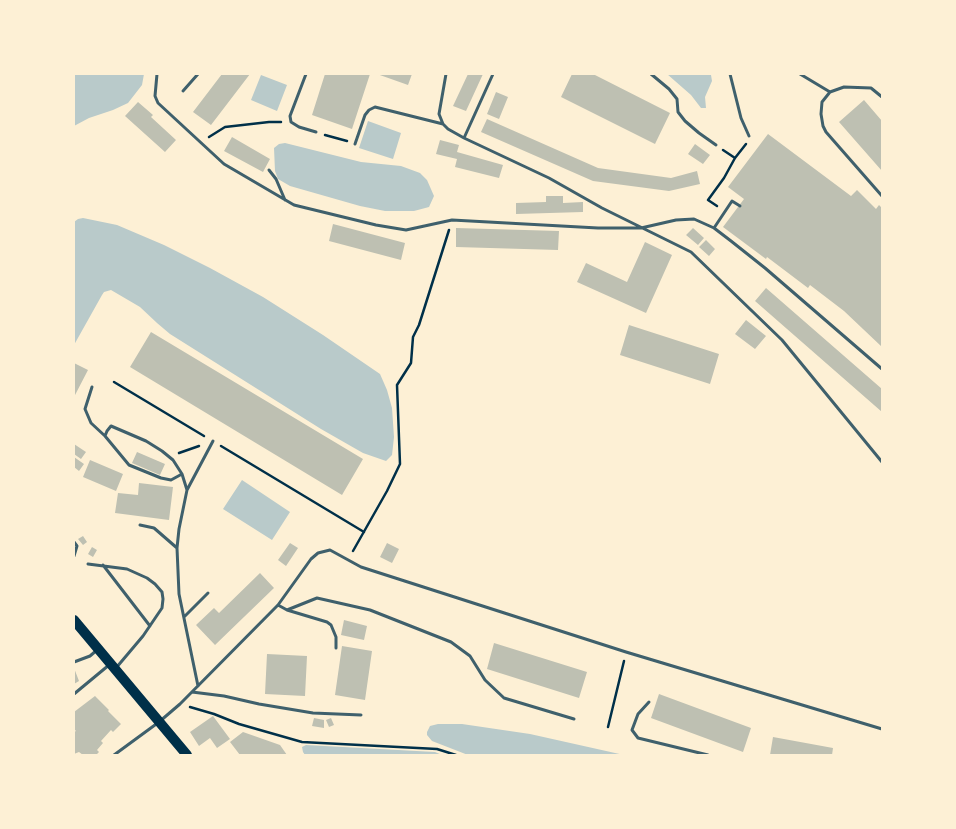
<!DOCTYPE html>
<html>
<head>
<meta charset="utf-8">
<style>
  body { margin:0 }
  #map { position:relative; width:956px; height:829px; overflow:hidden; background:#fdf0d5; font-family:"Nunito Sans",sans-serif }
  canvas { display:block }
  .frame { position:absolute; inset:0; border:75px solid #fdf0d5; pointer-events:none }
</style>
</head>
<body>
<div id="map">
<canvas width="956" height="829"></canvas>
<div class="frame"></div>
</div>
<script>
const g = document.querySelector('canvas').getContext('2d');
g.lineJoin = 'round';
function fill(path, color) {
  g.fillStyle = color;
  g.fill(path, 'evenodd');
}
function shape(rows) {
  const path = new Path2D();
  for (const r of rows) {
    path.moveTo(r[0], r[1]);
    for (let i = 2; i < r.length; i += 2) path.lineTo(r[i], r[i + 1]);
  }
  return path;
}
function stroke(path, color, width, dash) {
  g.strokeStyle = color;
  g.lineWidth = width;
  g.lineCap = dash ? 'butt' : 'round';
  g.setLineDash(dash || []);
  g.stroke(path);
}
const green = shape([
  [74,74,144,74,142,85,128,103,113,110,89,118,74,126],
  [667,74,709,74,711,75,712,81,705,97,706,108,701,108,691,95],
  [261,75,287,85,277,111,251,100],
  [368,121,401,133,393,159,359,148],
  [285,143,361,162,401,166,420,173,427,180,434,196,429,207,414,211,385,211,360,206,290,186,278,179,275,171,274,148,279,144],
  [83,218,117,225,164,245,210,268,263,297,323,335,380,374,387,390,392,408,394,437,392,455,386,461,363,453,321,429,170,334,157,323,140,307,111,290,104,292,102,295,74,345,74,222,78,219],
  [242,480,290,512,272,540,223,509],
  [438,724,462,724,530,734,624,755,468,755,432,741,427,735,427,732,430,726],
  [306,745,435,752,442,755,305,755,303,752,302,747]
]);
const building = shape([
  [222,74,250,74,211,125,193,112],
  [325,74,370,74,352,129,312,115],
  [377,74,412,74,408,85],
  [468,74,483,74,466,111,453,106],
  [572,74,593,74,670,113,655,144,561,97],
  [496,92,508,97,499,119,487,114],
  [864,100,882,121,882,171,839,122],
  [138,102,153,115,151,117,176,140,165,152,125,116],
  [487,119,598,168,671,178,697,171,700,184,669,191,593,181,481,132],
  [768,134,851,196,857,190,876,209,879,205,882,208,882,347,844,311,810,285,808,288,767,257,766,259,723,227,744,199,728,187],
  [232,137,270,159,263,172,224,151],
  [440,140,459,145,457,152,503,165,499,178,455,167,457,159,436,154],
  [695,144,710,155,703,164,688,154],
  [546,196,563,196,563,203,583,202,583,212,516,214,516,203,546,202],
  [333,224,405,243,401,260,329,241],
  [456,228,559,231,558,250,456,247],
  [693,228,704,238,698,245,686,235],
  [706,240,715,249,709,256,699,247],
  [645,242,672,255,646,313,577,282,586,263,627,282],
  [766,288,882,389,882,412,755,301],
  [746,320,766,336,755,349,735,334],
  [629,325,719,354,710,384,620,355],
  [151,332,363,459,342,495,130,367],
  [74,363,88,370,74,397],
  [74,444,86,452,81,459,74,454],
  [137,452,165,464,160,475,132,463],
  [74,457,84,464,79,471,74,467],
  [90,460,123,474,116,491,83,477],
  [139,483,173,487,169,520,115,513,118,493,138,495],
  [83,536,87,542,83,545,78,539],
  [290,543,298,548,286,566,278,560],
  [387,543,399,549,392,563,380,557],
  [92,547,97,550,93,557,88,554],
  [260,573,274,588,215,645,196,625,214,608,219,613],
  [344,620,367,626,364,640,341,635],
  [494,643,587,672,579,698,487,669],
  [342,646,372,651,365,700,335,695],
  [267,654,307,656,305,696,265,694],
  [74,668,79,681,74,684],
  [659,694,751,728,743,752,651,718],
  [95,696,109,710,108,711,121,724,113,732,111,730,101,741,103,743,97,750,99,752,96,755,83,755,79,752,74,754,74,732,76,731,74,729,74,712],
  [213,716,230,739,217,748,210,738,199,746,190,732],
  [314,718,319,719,318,727,312,726],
  [331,718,334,725,329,727,326,720],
  [319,719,324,720,324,728,318,727],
  [243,732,280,745,287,755,240,755,230,742],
  [773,737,833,748,832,755,770,755]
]);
const path = shape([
  [325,135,347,141],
  [209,137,225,127,269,122,281,122],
  [723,150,735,158],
  [717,206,708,200,724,178,735,158,746,144],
  [114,382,204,436],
  [221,446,364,532],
  [179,453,199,446],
  [353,551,387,491,400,464,397,385,411,363,413,337,419,325,449,230],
  [190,707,214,714,239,724,302,742,437,749,456,755],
  [608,727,624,661]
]);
const service = shape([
  [157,74,155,96,158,103,224,164,294,205,376,225,406,230,452,220,598,228,641,228,676,220,694,219,714,228,731,241,765,268,882,369],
  [306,74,290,116,291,122,299,127,316,132],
  [446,74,439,114,443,124,448,129,464,138,549,178,602,208,691,252,782,340,882,462],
  [651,74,669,89,677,99,678,112,685,121,699,133,716,145],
  [730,74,741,118,749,136],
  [800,74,830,92],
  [183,91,198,74],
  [882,97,871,88,844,87,830,92,822,102,821,114,823,126,826,132,882,196],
  [464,138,493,74],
  [355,144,365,115,369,110,375,107,443,124],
  [269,170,276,179,285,200],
  [714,228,732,201,740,206],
  [92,387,85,409,91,423,105,436],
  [182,474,171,480,161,478,129,465,105,436,107,431,111,426,146,441,162,451,173,460,182,474,187,490,179,529,177,548,179,594,198,686],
  [187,490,213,441],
  [140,525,154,528,177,548],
  [74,542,77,546,74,556],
  [88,564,127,569,147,578,155,584,162,592,163,599,162,608,143,636,116,668],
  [103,565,150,626],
  [278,605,287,610,317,598,370,610,451,642,470,656,485,680,504,698,574,719],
  [287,610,327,622,331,625,336,637,336,648],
  [184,617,208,593],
  [74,662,90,656,97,650],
  [192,692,224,696,259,704,313,713,361,715],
  [74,694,109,665],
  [649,702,638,714,632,730,638,738,708,755],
  [114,755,159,722,180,704,278,605,311,559,318,553,330,550,361,567,626,652,882,729]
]);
const primary = shape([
  [74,620,187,755]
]);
fill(green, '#b9caca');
fill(building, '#bec0b2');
stroke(path, '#003049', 2.5);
stroke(service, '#3f606c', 3);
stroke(primary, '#003049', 10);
</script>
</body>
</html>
